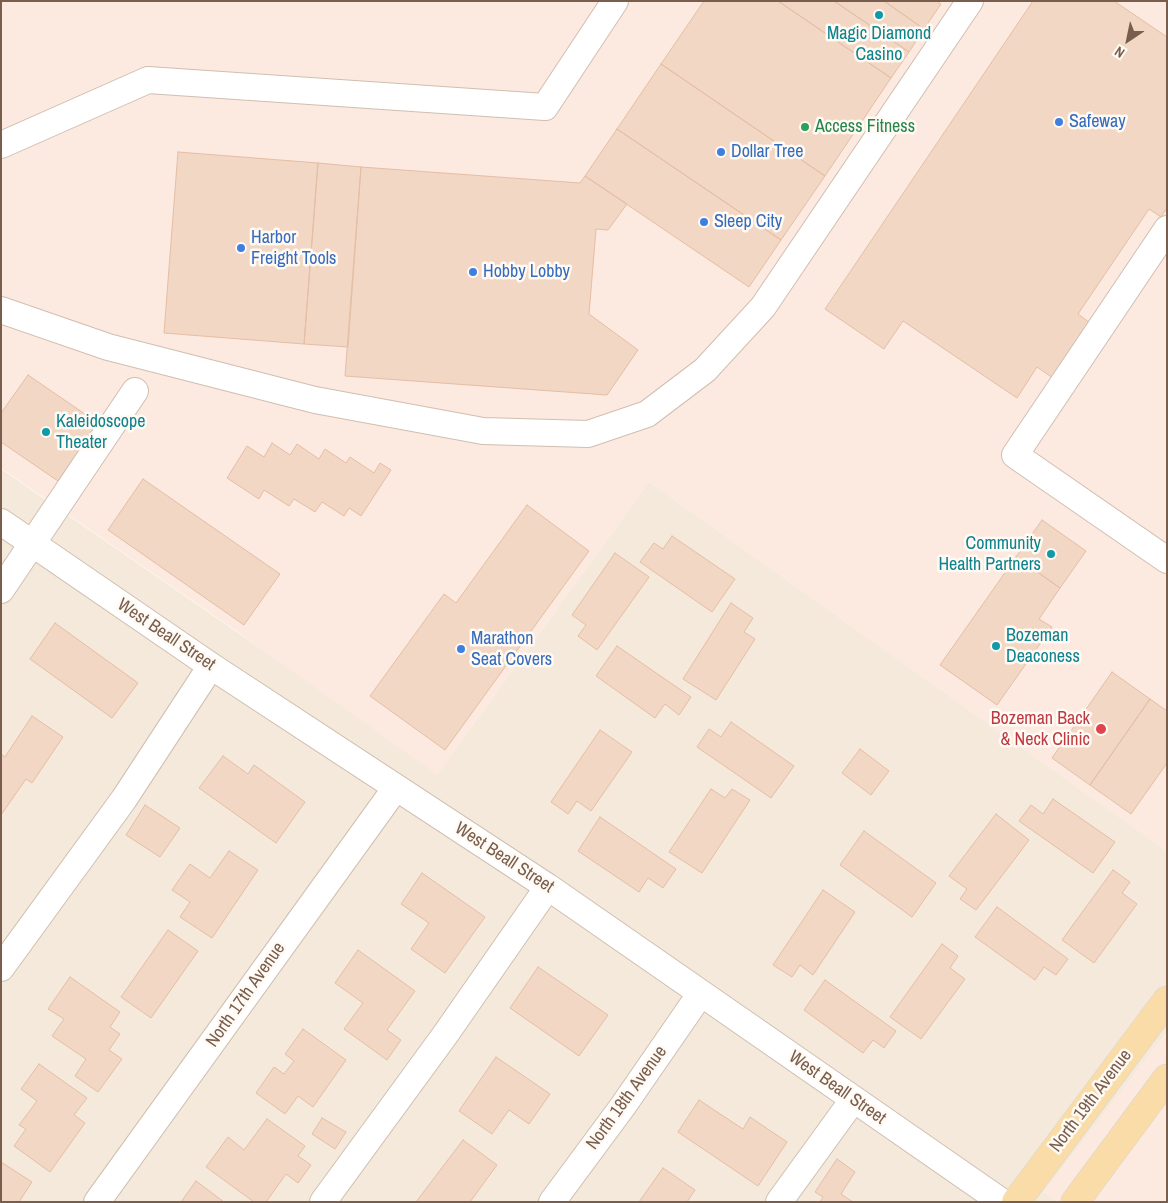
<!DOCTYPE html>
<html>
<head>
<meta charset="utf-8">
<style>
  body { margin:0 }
  #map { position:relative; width:1168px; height:1203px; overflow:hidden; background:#fdf7ec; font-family:"Archivo Narrow",sans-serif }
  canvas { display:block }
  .frame { position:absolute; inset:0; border:2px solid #795e4e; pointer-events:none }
  .north { position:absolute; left:1103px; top:15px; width:50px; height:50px; -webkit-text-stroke:4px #fffaf3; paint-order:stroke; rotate:214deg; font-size:14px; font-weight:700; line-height:20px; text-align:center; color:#795e4e }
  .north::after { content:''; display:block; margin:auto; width:18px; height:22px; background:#795e4e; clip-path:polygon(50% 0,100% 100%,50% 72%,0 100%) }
</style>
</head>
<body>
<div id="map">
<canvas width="1168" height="1203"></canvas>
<div class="frame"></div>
<div class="north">N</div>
</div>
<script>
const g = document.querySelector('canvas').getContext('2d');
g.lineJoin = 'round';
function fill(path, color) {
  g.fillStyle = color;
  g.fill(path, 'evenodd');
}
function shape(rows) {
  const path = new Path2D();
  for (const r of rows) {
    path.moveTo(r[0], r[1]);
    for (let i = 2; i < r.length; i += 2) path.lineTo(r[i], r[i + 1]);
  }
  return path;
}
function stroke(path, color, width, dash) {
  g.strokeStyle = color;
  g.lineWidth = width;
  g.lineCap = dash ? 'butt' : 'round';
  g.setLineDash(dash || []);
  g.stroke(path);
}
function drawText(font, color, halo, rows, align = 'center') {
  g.font = font + ' "Archivo Narrow",sans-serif';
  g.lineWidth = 5;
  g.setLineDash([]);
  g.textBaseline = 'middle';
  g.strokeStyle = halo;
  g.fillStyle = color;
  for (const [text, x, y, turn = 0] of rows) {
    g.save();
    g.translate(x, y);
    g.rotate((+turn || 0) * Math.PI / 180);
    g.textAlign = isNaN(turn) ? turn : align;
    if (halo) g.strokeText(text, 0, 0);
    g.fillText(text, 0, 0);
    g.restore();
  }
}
const residential = shape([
  [1,469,439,772,649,482,1167,851,1167,1032,1044,1192,1058,1202,1,1202]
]);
const commercial = shape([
  [1,1,1167,1,1167,851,649,482,437,775,238,632,1,468],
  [1167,1032,1167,1202,1058,1202,1044,1192]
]);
const building = shape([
  [704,1,778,1,891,78,825,176,661,64,704,1],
  [778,1,834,1,909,52,891,78,778,1],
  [834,1,884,1,924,29,909,52,834,1],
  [884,1,937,1,941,4,924,29,884,1],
  [1033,1,1114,1,1167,37,1167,208,1161,217,1149,209,1078,314,1090,323,1053,378,1037,367,1017,398,903,321,884,349,825,309,1033,1],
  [661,64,825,176,781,240,617,129,661,64],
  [617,129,781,240,749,287,585,176,617,129],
  [178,152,318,163,304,344,164,333,178,152],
  [318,163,361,167,348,347,304,344,318,163],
  [361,167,580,183,585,176,627,204,608,230,596,229,589,314,638,350,607,395,345,376,361,167],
  [28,375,98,423,58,481,1,442,1,413,28,375],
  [272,443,290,455,297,444,319,459,325,449,346,463,350,457,374,473,380,463,391,470,361,516,349,508,344,516,322,502,315,512,294,499,289,506,264,490,259,499,227,478,247,446,264,457,272,443],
  [143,479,280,574,244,625,108,530,143,479],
  [527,505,589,551,445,750,370,696,444,594,456,603,527,505],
  [1042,520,1086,551,1060,588,1016,557,1042,520],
  [672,536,735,579,712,612,640,562,654,543,663,549,672,536],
  [615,553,649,577,597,650,578,636,586,625,572,615,615,553],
  [1016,557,1060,588,1039,619,1052,627,997,705,940,665,1016,557],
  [731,603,753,618,744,632,755,639,716,700,683,679,731,603],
  [55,623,138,683,112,718,30,659,55,623],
  [617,646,691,697,679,715,665,704,655,718,596,676,617,646],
  [1112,672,1150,699,1090,785,1052,758,1112,672],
  [1150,699,1167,711,1167,763,1131,814,1090,785,1150,699],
  [32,716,63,737,32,783,26,779,1,815,1,754,5,757,32,716],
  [731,722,794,766,771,798,697,747,709,729,721,737,731,722],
  [600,730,632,752,591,811,577,801,568,814,551,802,600,730],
  [860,749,889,771,871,795,842,773,860,749],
  [223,756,248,774,254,765,305,802,276,843,199,788,223,756],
  [711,789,725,798,732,789,750,800,702,873,669,852,711,789],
  [1053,799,1115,842,1093,873,1019,821,1031,805,1043,814,1053,799],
  [145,805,180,828,160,857,126,835,145,805],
  [996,814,1029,840,976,910,960,899,967,889,949,876,996,814],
  [600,817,676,869,663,888,648,878,639,892,578,851,600,817],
  [864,831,936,883,912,917,840,865,864,831],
  [229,851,258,870,212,938,180,917,190,902,172,890,190,864,210,878,229,851],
  [1113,870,1130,882,1122,893,1137,904,1094,963,1062,940,1113,870],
  [422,873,485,917,445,973,411,949,429,923,401,904,422,873],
  [823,890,855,912,813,975,800,965,792,977,773,965,823,890],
  [997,907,1068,959,1056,975,1044,967,1035,980,975,937,997,907],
  [168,930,198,951,151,1018,121,997,168,930],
  [942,944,958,956,950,968,965,979,921,1039,890,1017,942,944],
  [358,950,415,991,387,1030,401,1040,387,1060,344,1029,363,1003,335,983,358,950],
  [538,967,608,1015,579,1056,510,1008,538,967],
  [70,977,120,1012,110,1027,120,1034,109,1050,122,1059,98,1092,75,1076,86,1059,52,1036,64,1019,48,1009,70,977],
  [825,980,896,1031,884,1048,873,1040,863,1053,804,1010,825,980],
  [303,1029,346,1060,313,1107,298,1096,285,1114,256,1093,274,1067,284,1074,294,1061,285,1054,303,1029],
  [496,1057,550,1094,529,1124,509,1110,492,1134,459,1111,496,1057],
  [39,1064,87,1098,74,1115,85,1123,50,1172,14,1146,26,1129,19,1125,37,1101,21,1089,39,1064],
  [699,1100,743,1129,750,1117,787,1142,758,1186,678,1132,699,1100],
  [322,1118,346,1132,335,1149,312,1134,322,1118],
  [267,1119,305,1146,298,1156,311,1165,298,1183,286,1174,266,1202,254,1202,206,1167,228,1137,244,1150,267,1119],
  [463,1140,497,1165,470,1202,416,1202,463,1140],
  [837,1159,855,1172,841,1194,853,1202,820,1202,823,1197,815,1192,837,1159],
  [1,1162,32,1182,19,1202,1,1202,1,1162],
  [663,1168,695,1190,687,1202,639,1202,663,1168],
  [196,1181,224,1202,181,1202,196,1181]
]);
const minor = shape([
  [1,145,148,80,545,107,615,1],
  [1167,229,1015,455,1167,560],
  [1,310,108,347,315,400,483,431,588,434,647,414,705,370,763,307,970,1],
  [1,522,211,666,548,887,1002,1202],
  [1,590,135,391],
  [1,968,124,799,211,666],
  [97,1202,395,789],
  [323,1202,445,1035,548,887],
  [552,1202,623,1106,701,993],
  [779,1202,853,1100]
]);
const major = shape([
  [1016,1202,1167,1000],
  [1075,1202,1167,1078]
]);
const markers = [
  [879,15,5,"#0f9aa8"],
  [1059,122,5,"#3f7fe0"],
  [805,127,5,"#2e9e5b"],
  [721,152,5,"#3f7fe0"],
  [704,222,5,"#3f7fe0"],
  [241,248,5,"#3f7fe0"],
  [473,272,5,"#3f7fe0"],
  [46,432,5,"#0f9aa8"],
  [1051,554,5,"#0f9aa8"],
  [996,646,5,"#0f9aa8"],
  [461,649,5,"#3f7fe0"],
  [1101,729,6,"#e0444e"]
];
const cultureNames = [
  ["Magic Diamond",879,34,"center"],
  ["Casino",879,55,"center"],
  ["Kaleidoscope",56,422],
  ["Theater",56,443],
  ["Community",1041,544,"right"],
  ["Health Partners",1041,565,"right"],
  ["Bozeman",1006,636],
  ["Deaconess",1006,657]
];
const shopNames = [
  ["Safeway",1069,122],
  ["Dollar Tree",731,152],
  ["Sleep City",714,222],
  ["Harbor",251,238],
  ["Freight Tools",251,259],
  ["Hobby Lobby",483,272],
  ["Marathon",471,639],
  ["Seat Covers",471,660]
];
const leisureNames = [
  ["Access Fitness",815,127]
];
const streetNames = [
  ["West Beall Street",166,635,34],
  ["West Beall Street",504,858,33],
  ["North 17th Avenue",246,995,-55],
  ["West Beall Street",837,1088,35],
  ["North 18th Avenue",627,1098,-54],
  ["North 19th Avenue",1091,1101,-53]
];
const healthNames = [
  ["Bozeman Back",1090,719],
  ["& Neck Clinic",1090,740]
];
fill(residential, '#f4e9da');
fill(commercial, '#fce9e0');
fill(building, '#f2d7c4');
stroke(building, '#e5bea4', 1);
stroke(minor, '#d0bfb0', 28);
stroke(major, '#dcd5d1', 29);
stroke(minor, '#fff', 26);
stroke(major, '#f9dca7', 28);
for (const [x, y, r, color] of markers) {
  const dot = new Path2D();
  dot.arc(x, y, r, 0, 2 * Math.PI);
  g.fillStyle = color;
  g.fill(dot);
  stroke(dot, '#fffaf3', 2);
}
drawText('18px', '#0d838f', '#fffaf3', cultureNames, 'left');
drawText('18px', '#366cbe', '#fffaf3', shopNames, 'left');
drawText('18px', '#27864d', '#fffaf3', leisureNames, 'left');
drawText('18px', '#795e4e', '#fffaf3', streetNames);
drawText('18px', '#be3a42', '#fffaf3', healthNames, 'right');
</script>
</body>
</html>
